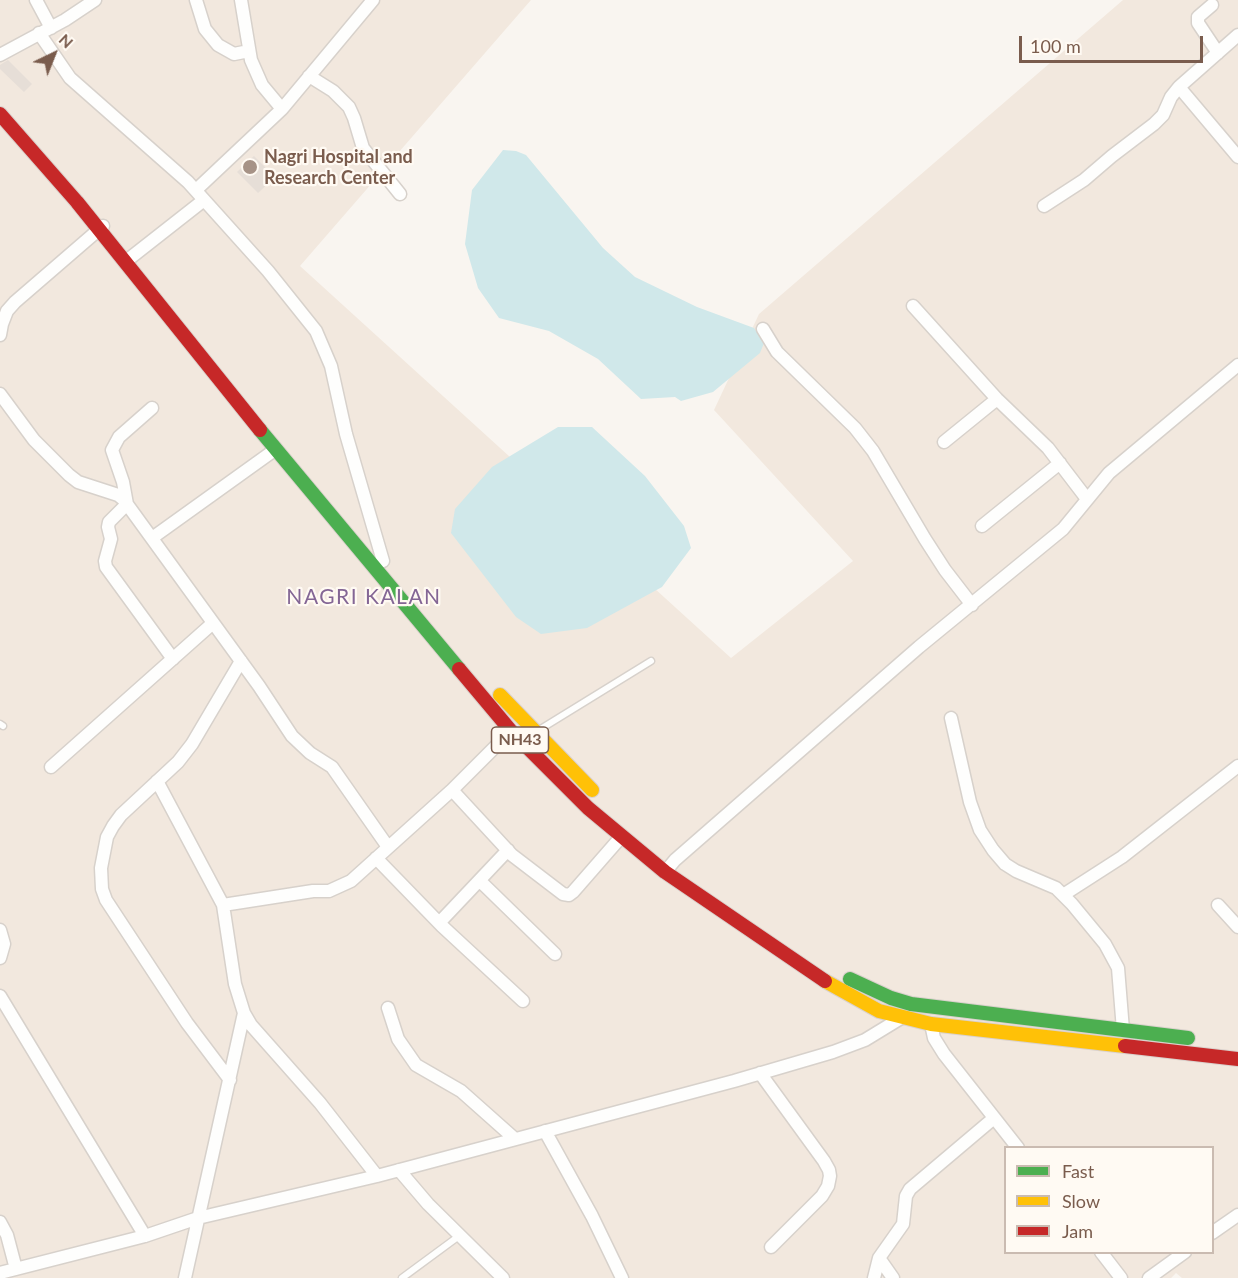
<!DOCTYPE html>
<html>
<head>
<meta charset="utf-8">
<style>
  body { margin:0 }
  #map { position:relative; width:1238px; height:1278px; overflow:hidden; background:#f9f5f0; font-family:Lato,sans-serif }
  canvas { display:block }
  .legend { position:absolute; left:1004px; top:1146px; width:210px; height:108px; box-sizing:border-box; background:#fffaf3; border:2px solid #cabbb1; margin:0; padding:8px 10px; list-style:none; font-size:18px; color:#7a5c4d }
  .legend li { display:flex; align-items:center; gap:12px; height:30px }
  .legend b { width:30px; border:2px solid #cabbb1 }
  .north { position:absolute; left:24px; top:24px; width:60px; height:60px; -webkit-text-stroke:4px #fffaf3; paint-order:stroke; rotate:43deg; font-size:16px; font-weight:700; line-height:24px; text-align:center; color:#7a5c4d }
  .north::after { content:''; display:block; margin:auto; width:21px; height:27px; background:#7a5c4d; clip-path:polygon(50% 0,100% 100%,50% 72%,0 100%) }
  .scale { position:absolute; left:1019px; top:36px; width:184px; height:27px; box-sizing:border-box; border:3px solid #7a5c4d; border-top:0; padding-left:8px; font-size:18px; line-height:21px; white-space:nowrap; color:#7a5c4d; -webkit-text-stroke:4px #fffaf3; paint-order:stroke }
</style>
</head>
<body>
<div id="map">
<canvas width="1238" height="1278"></canvas>
<ul class="legend">
<li><b style="height:8px;background:#4caf50"></b>Fast</li>
<li><b style="height:8px;background:#ffc107"></b>Slow</li>
<li><b style="height:8px;background:#c62828"></b>Jam</li>
</ul>
<div class="north">N</div>
<div class="scale">100 m</div>
</div>
<script>
const g = document.querySelector('canvas').getContext('2d');
g.lineJoin = 'round';
function fill(path, color) {
  g.fillStyle = color;
  g.fill(path, 'evenodd');
}
function shape(rows) {
  const path = new Path2D();
  for (const r of rows) {
    path.moveTo(r[0], r[1]);
    for (let i = 2; i < r.length; i += 2) path.lineTo(r[i], r[i + 1]);
  }
  return path;
}
function stroke(path, color, width, dash) {
  g.strokeStyle = color;
  g.lineWidth = width;
  g.lineCap = dash ? 'butt' : 'round';
  g.setLineDash(dash || []);
  g.stroke(path);
}
function drawText(font, color, halo, rows, align = 'center') {
  g.font = font + ' Lato,sans-serif';
  g.lineWidth = 4.5;
  g.setLineDash([]);
  g.textBaseline = 'middle';
  g.strokeStyle = halo;
  g.fillStyle = color;
  for (const [text, x, y, turn = 0] of rows) {
    g.save();
    g.translate(x, y);
    g.rotate((+turn || 0) * Math.PI / 180);
    g.textAlign = isNaN(turn) ? turn : align;
    if (halo) g.strokeText(text, 0, 0);
    g.fillText(text, 0, 0);
    g.restore();
  }
}
const residential = shape([
  [0,0,531,0,300,266,731,658,853,561,714,410,759,314,1123,0,1238,0,1238,1278,1182,1278,1176,1273,1171,1278,0,1278],
  [1006,1148,1212,1148,1212,1252,1006,1252]
]);
const water = shape([
  [503,150,516,151,526,155,603,248,635,277,697,307,754,328,764,343,760,353,713,392,681,401,675,397,641,399,598,359,549,331,499,318,478,288,465,244,472,190],
  [558,427,592,427,645,476,684,526,691,548,662,587,587,628,541,634,516,617,451,533,455,509,492,467]
]);
const building = shape([
  [8,60,32,84,24,92,0,69,0,65],
  [254,156,275,177,258,193,237,172]
]);
const lane = shape([
  [0,724,3,726],
  [539,730,651,661],
  [402,1278,459,1236]
]);
const street = shape([
  [36,0,51,28],
  [196,0,205,29,218,45,234,54,249,51],
  [241,0,251,60,262,85,282,109],
  [1212,5,1198,17,1198,23,1218,53],
  [39,33,70,78,188,182,268,271,316,331,331,366,346,434,383,561],
  [1238,35,1179,87,1238,157],
  [0,55,65,20,95,0],
  [309,76,333,91,349,107,354,118,363,148,400,194],
  [196,190,282,109,373,0],
  [1044,206,1084,180,1112,156,1154,124,1163,115,1171,97,1179,87],
  [125,262,204,200],
  [913,306,997,399,1048,448,1087,499],
  [763,329,777,352,855,428,873,451,925,539,945,570,972,605],
  [0,335,2,324,7,311,15,302,103,226],
  [0,394,34,440,69,475,78,482,118,495,124,500,259,686,292,736,310,753,332,767,388,847],
  [152,408,119,437,112,450,123,482,127,504,109,522,108,527,111,539,105,561,106,567,173,659],
  [944,442,997,399],
  [982,526,1060,463],
  [152,538,276,449],
  [951,718,970,802,980,830,993,850,1005,864,1016,871,1056,888,1072,904,1105,944,1118,968,1123,1030],
  [51,767,213,623],
  [157,781,223,905,235,984,244,1013,251,1025,320,1103,377,1176],
  [452,790,512,855,563,894,569,895,573,892,621,837],
  [376,858,442,926,523,1001],
  [665,872,675,860,919,647,1063,529,1109,473,1238,365],
  [480,881,555,954],
  [1063,895,1122,857,1238,766],
  [223,905,313,891,329,891,351,881,452,790,511,731],
  [1218,905,1238,927],
  [439,923,508,850],
  [0,930,4,944,0,958],
  [0,996,145,1236],
  [388,1008,398,1039,416,1065,461,1091,515,1139],
  [931,1024,934,1038,944,1054,1018,1148],
  [760,1073,824,1161,829,1170,830,1176,828,1186,822,1196,771,1247],
  [230,1080,187,1023,106,900,102,889,101,868,107,837,113,826,121,815,178,762,192,744,241,661],
  [545,1131,592,1216,622,1278],
  [399,1170,428,1204,503,1278],
  [0,1222,7,1235,16,1269],
  [1212,1233,1238,1215],
  [1101,1252,1121,1278],
  [879,1258,893,1278],
  [0,1273,145,1236,198,1218,377,1176,734,1081,833,1052,865,1040,901,1018],
  [185,1278,244,1013],
  [874,1278,879,1258,903,1224,906,1196,910,1189,994,1118],
  [1149,1278,1185,1252]
]);
const fast = shape([
  [260,430,459,669],
  [850,979,891,998,911,1004,1188,1038]
]);
const slow = shape([
  [500,695,592,790],
  [825,981,879,1011,931,1024,1125,1046]
]);
const jam = shape([
  [0,114,77,202,260,430],
  [459,669,511,731,588,808,665,872,825,981],
  [1125,1046,1238,1059]
]);
const markers = [
  [250,167,8,"#a69286"]
];
const shields = [
  [520,740,57]
];
const shieldNames = [
  ["NH43",520,740]
];
const poiNames = [
  ["Nagri Hospital and",264,157],
  ["Research Center",264,178]
];
const quarterNames = [
  ["NAGRI KALAN",364,597]
];
fill(residential, '#f2e8de');
fill(water, '#d0e8ea');
fill(building, '#e6ded7');
stroke(lane, '#d7d1cb', 9);
stroke(street, '#d7d1cb', 15);
stroke(fast, '#dad1cc', 16);
stroke(slow, '#dad1cc', 16);
stroke(jam, '#dad1cc', 16);
stroke(lane, '#fefefd', 6);
stroke(street, '#fefefd', 12);
stroke(fast, '#4caf50', 14);
stroke(slow, '#ffc107', 14);
stroke(jam, '#c62828', 14);
for (const [x, y, r, color] of markers) {
  const dot = new Path2D();
  dot.arc(x, y, r, 0, 2 * Math.PI);
  g.fillStyle = color;
  g.fill(dot);
  stroke(dot, '#fffaf3', 2);
}
for (const [x, y, w] of shields) {
  const box = new Path2D();
  box.roundRect(x - w / 2, y - 13, w, 26, 4.5);
  g.fillStyle = '#fffaf3';
  g.fill(box);
  stroke(box, '#7a5c4d', 1.5);
}
drawText('bold 16px', '#7a5c4d', null, shieldNames);
drawText('bold 18px', '#7a5c4d', '#fffaf3', poiNames, 'left');
g.letterSpacing = '1.5px';
drawText('21px', '#846695', '#fffaf3', quarterNames);
g.letterSpacing = '0px';
</script>
</body>
</html>
